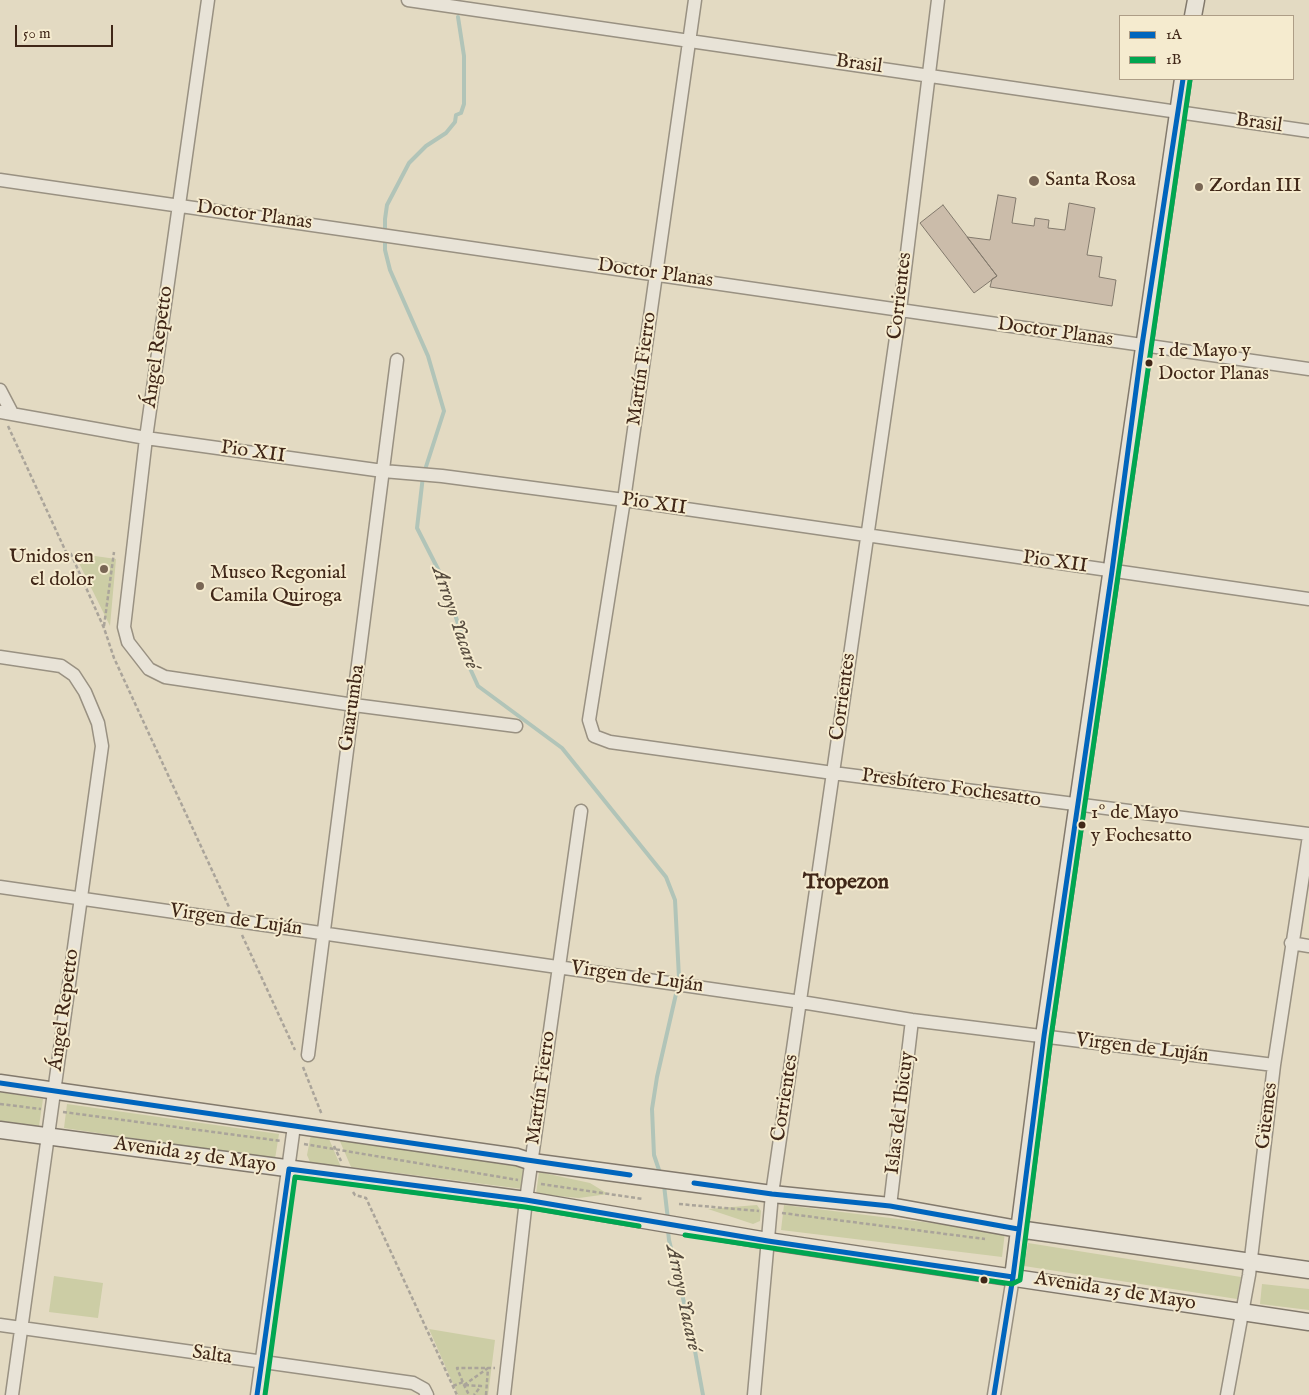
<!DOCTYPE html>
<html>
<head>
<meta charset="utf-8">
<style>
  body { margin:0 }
  #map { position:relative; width:1309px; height:1395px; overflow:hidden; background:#e3dac2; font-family:"IM FELL English",serif }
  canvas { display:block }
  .legend { position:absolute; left:1119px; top:15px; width:175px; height:65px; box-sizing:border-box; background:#f5ebcf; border:1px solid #ad9d86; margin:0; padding:6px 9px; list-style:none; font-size:15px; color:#402718 }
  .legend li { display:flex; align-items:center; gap:10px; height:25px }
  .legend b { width:25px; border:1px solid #ad9d86 }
  .scale { position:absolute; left:15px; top:25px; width:98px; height:22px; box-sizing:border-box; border:2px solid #402718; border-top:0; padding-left:6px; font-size:15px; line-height:18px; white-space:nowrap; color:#402718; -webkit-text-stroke:4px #f5ebcf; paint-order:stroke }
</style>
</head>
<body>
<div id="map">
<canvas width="1309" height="1395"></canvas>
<ul class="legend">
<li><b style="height:6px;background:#0065bd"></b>1A</li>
<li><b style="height:6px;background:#00a651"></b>1B</li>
</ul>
<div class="scale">50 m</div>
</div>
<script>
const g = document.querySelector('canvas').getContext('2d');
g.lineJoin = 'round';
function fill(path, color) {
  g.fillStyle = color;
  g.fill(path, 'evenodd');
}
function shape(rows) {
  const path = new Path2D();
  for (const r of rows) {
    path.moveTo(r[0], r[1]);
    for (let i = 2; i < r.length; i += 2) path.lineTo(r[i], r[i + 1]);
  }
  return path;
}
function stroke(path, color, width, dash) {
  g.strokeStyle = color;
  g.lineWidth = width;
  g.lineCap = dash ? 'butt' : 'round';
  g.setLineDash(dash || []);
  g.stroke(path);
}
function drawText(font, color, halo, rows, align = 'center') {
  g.font = font + ' "IM FELL English",serif';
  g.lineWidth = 4;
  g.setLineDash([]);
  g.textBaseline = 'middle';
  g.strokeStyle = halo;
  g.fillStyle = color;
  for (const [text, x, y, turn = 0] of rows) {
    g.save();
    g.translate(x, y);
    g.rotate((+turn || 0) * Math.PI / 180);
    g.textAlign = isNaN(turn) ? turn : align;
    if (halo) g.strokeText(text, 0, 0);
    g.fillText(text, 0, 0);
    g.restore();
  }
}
const green = shape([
  [74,553,116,559,110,626],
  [0,1092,43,1099,39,1126,0,1121],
  [67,1104,279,1134,275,1159,64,1128],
  [326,1132,341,1167,310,1162,307,1155,311,1134],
  [339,1139,527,1165,523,1189,351,1167],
  [539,1172,590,1183,608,1194,579,1198,536,1194],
  [757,1205,761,1211,760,1221,753,1224,708,1209],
  [784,1205,1005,1232,1002,1257,781,1230],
  [1028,1243,1241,1277,1237,1299,1024,1266],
  [54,1276,103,1283,98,1318,49,1312],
  [1262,1284,1309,1289,1309,1310,1260,1304],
  [429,1329,495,1340,488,1395,458,1395]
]);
const stream = shape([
  [458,17,464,56,464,104,461,113,456,115,455,122,446,133,426,146,409,163,387,205,385,219,385,250,390,270,428,356,444,411,423,476,417,528,442,577,462,635,464,655,478,686,562,748,666,877,675,900,679,978],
  [661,1176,654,1155,652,1109,657,1077,676,994],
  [664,1185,668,1220],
  [668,1230,669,1240,693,1340,703,1395]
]);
const building = shape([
  [998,195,1016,198,1012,223,1034,226,1035,218,1049,220,1048,228,1065,230,1069,203,1095,208,1087,255,1102,257,1099,277,1116,280,1112,306,990,287,992,279,997,276,967,237,990,240,998,195],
  [943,205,997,276,974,293,920,223,943,205]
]);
const path = shape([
  [8,426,66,552,71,554,104,628,114,658,229,907],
  [104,626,114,552],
  [242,935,295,1050],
  [303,1067,322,1115],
  [0,1104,41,1109],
  [63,1112,281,1141],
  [304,1144,518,1180],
  [334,1146,341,1161],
  [541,1184,643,1199],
  [353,1192,355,1195,366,1198,457,1395],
  [679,1204,759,1211],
  [782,1213,985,1239],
  [464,1385,488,1368,457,1368,464,1385,469,1395],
  [465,1385,481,1386,474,1395],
  [453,1386,463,1382],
  [486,1395,488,1368,495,1368]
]);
const minor = shape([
  [208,0,146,438,124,627,128,642,149,669,165,677,354,705,516,726],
  [408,0,1309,131],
  [695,0,624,500,589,720,594,736,610,742,833,773,1309,834],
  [0,180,1309,369],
  [0,390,12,413],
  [0,412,146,438,383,471,442,476,624,500,1309,599],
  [0,657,61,666,74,675,85,692,98,723,102,746,12,1395],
  [0,887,801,1002,912,1020,1274,1065],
  [1291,943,1309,946],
  [308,1055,397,360],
  [890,1206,912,1020],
  [0,1325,413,1383,424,1389,427,1395],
  [257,1395,294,1126],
  [504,1395,526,1200,581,811],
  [754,1395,772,1194,900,310,938,0],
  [994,1395,1013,1277],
  [1227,1395,1249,1275,1274,1065,1309,836]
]);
const secondary = shape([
  [1193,16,1196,0],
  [0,1083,517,1157,532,1162,772,1194,890,1206,1018,1229,1309,1270],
  [0,1130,526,1200,768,1241,1309,1322],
  [1013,1277,1044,1036,1183,79]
]);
const bus1 = shape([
  [0,1083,630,1175],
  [694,1183,772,1194,890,1206,1018,1229],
  [257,1395,289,1169,526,1200,768,1241,1013,1277],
  [994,1395,1013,1277,1044,1036,1112,571,1142,345,1183,79]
]);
const bus2 = shape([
  [685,1235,1012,1284,1020,1280,1051,1037,1190,80],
  [265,1395,295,1177,525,1207,639,1226]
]);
const markers = [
  [1034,181,6,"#796654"],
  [1199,187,5,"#796654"],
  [1149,363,4.5,"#402718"],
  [104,569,5,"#796654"],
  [200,586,5,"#796654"],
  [1082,825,4.5,"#402718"],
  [984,1280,4.5,"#402718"]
];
const busNames = [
  ["1 de Mayo y",1158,352],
  ["Doctor Planas",1158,375],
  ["1º de Mayo",1091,814],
  ["y Fochesatto",1091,837]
];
const streetNames = [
  ["Brasil",859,65,8],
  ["Brasil",1259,124,8],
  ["Doctor Planas",254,216,8],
  ["Doctor Planas",655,274,8],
  ["Corrientes",901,296,-83],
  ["Doctor Planas",1055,333,8],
  ["Ángel Repetto",159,347,-82],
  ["Martín Fierro",643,369,-82],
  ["Pio XII",253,453,8],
  ["Pio XII",654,505,8],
  ["Pio XII",1055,563,8],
  ["Corrientes",844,697,-82],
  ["Guarumba",353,708,-82],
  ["Presbítero Fochesatto",951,789,8],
  ["Virgen de Luján",236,921,8],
  ["Virgen de Luján",637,978,8],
  ["Ángel Repetto",65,1010,-82],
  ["Virgen de Luján",1142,1049,7],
  ["Martín Fierro",542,1088,-82],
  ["Corrientes",786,1098,-81],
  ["Islas del Ibicuy",901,1113,-83],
  ["Güemes",1268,1116,-83],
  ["Avenida 25 de Mayo",195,1156,8],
  ["Avenida 25 de Mayo",1115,1292,9],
  ["Salta",212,1356,8]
];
const poiNames = [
  ["Santa Rosa",1045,181],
  ["Zordan III",1209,187],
  ["Unidos en",94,558,"right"],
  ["el dolor",94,581,"right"],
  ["Museo Regonial",210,574],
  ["Camila Quiroga",210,597]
];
const waterNames = [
  ["Arroyo Yacaré",454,618,71],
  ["Arroyo Yacaré",682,1298,78]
];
const neighbourhoodNames = [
  ["Tropezon",846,884]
];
fill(green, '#cccda5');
stroke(stream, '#b1c4b8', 4);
fill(building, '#cbbcaa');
stroke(building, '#82796c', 1);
stroke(minor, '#999182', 15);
stroke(secondary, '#82796c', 19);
stroke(path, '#aaa49a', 2.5, [4, 2.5]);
stroke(minor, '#e8e3d7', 12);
stroke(secondary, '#e8e3d7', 16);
stroke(bus1, '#0065bd', 5);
stroke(bus2, '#00a651', 5);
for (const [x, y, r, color] of markers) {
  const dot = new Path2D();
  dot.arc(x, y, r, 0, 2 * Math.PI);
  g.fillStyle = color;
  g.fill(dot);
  stroke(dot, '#f5ebcf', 2);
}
drawText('19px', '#402718', '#f5ebcf', busNames, 'left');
drawText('20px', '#402718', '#f5ebcf', streetNames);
drawText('20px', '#402718', '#f5ebcf', poiNames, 'left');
drawText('italic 21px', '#574c3f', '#f5ebcf', waterNames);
drawText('bold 21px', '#402718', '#f5ebcf', neighbourhoodNames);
</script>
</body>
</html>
